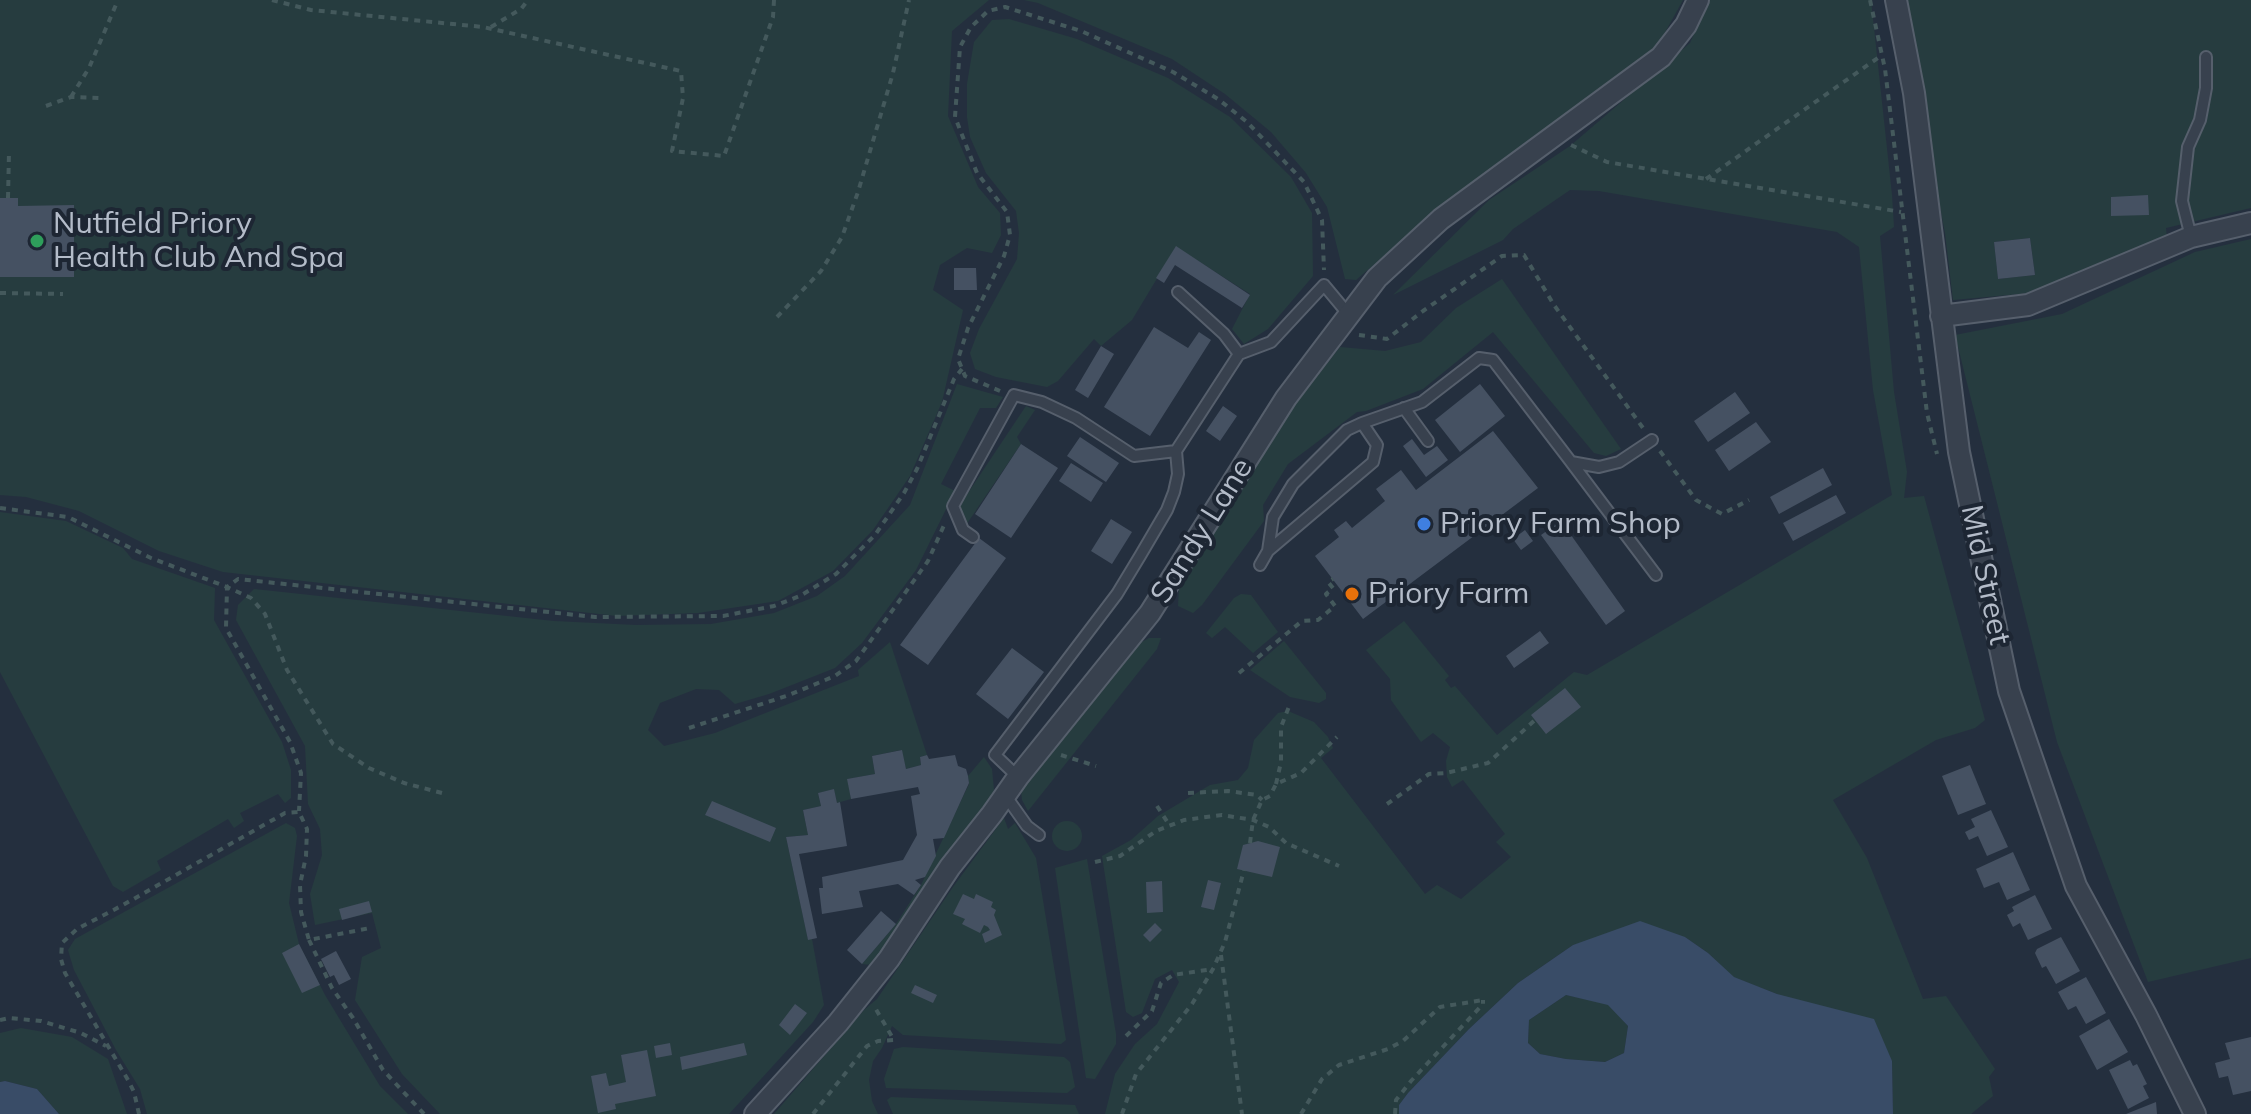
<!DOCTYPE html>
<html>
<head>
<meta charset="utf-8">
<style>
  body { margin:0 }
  canvas { display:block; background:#242f3e }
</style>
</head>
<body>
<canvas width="2251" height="1114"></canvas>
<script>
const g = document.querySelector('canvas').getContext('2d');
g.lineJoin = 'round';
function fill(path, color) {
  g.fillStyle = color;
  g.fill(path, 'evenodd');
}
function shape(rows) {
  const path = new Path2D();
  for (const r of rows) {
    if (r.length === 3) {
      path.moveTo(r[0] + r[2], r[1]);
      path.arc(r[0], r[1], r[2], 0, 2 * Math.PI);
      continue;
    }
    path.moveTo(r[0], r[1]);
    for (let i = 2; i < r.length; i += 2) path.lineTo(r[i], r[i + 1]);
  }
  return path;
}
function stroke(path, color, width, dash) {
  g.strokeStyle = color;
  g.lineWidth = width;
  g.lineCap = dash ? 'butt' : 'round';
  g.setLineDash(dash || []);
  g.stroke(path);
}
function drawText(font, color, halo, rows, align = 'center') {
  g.font = font + ' Mulish,sans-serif';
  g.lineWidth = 8;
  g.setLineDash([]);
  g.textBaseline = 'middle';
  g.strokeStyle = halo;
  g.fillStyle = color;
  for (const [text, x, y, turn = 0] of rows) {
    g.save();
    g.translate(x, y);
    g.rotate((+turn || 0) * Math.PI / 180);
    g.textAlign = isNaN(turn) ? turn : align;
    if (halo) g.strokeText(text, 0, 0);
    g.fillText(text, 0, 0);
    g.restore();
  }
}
const green = shape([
  [0,0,989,0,952,31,948,116,978,187,1000,213,1001,235,992,253,967,248,940,265,933,290,963,310,942,402,910,476,873,530,833,571,778,601,698,613,617,616,223,572,159,551,79,511,26,497,0,495],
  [1024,0,1683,0,1658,45,1597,98,1420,225,1356,280,1345,279,1327,207,1306,173,1271,132,1225,94,1172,59,1038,3],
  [1709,0,1871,0,1892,195,1894,227,1880,236,1894,392,1907,472,1904,498,1924,496,1985,720,1975,728,1936,740,1833,800,1867,858,1923,999,1946,996,1995,1069,1989,1077,1993,1096,1971,1114,1893,1114,1892,1061,1777,994,1733,977,1708,953,1685,937,1573,945,1518,983,1469,1029,1408,1093,1399,1105,1399,1114,1105,1114,1115,1074,1135,1044,1157,1024,1179,982,1172,970,1155,979,1142,1013,1133,1017,1126,1012,1102,856,1131,840,1158,816,1210,785,1238,780,1248,768,1254,740,1278,713,1288,711,1314,722,1328,737,1333,748,1321,758,1425,894,1437,885,1461,899,1511,857,1496,842,1505,834,1463,780,1452,787,1447,777,1446,761,1450,747,1433,733,1421,742,1391,700,1390,679,1366,650,1404,621,1449,676,1445,680,1451,688,1455,686,1497,735,1574,672,1587,675,1892,495,1873,390,1859,247,1837,232,1599,191,1570,190,1513,229,1503,240,1393,295,1489,200,1570,146,1690,43],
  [1906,0,2251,0,2251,208,2166,228,2167,239,2042,292,1953,300,1945,233,1924,125],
  [2030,238,2035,275,1998,279,1994,242],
  [1009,19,1077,39,1168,78,1230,117,1291,177,1312,213,1313,276,1268,329,1244,344,1232,329,1250,294,1176,247,1132,320,1101,346,1094,339,1058,381,1047,387,996,377,975,369,970,353,979,329,1017,259,1019,233,1016,211,986,173,970,137,967,117,967,84,974,42,992,20],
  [2251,239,2251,958,2148,982,2057,742,1955,335,2062,314,2195,252],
  [1502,279,1621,449,1606,456,1594,453,1493,332,1423,389,1366,411,1357,412,1288,464,1263,505,1264,521,1202,605,1193,613,1178,606,1179,588,1290,411,1340,347,1385,351,1421,342,1456,308],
  [957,384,1003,397,996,408,980,408,941,484,955,491,916,570,862,643,835,668,769,694,735,704,719,690,696,689,660,703,648,730,664,746,715,733,859,676,858,670,890,642,927,755,920,757,921,765,906,769,901,750,872,756,875,774,848,779,851,799,837,803,834,790,818,793,821,806,803,810,808,835,786,837,808,939,812,939,824,1005,813,1022,729,1114,440,1114,402,1074,355,1000,362,957,381,948,372,913,315,925,310,894,322,855,320,829,308,804,305,746,236,620,238,605,254,589,554,621,636,625,711,624,774,613,817,596,845,576,910,505],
  [1026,406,1035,410,1017,437,1021,444,966,525,960,507,966,496],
  [0,512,66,521,123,548,132,559,215,588,214,620,282,742,291,770,291,798,285,803,278,794,240,813,244,821,234,828,228,819,157,861,161,870,123,892,113,886,0,672],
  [1241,594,1251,595,1278,632,1253,653,1225,627,1212,638,1206,633,1234,598],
  [1149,638,1161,638,1157,649,1028,811,1022,800,1021,791,1140,643],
  [1284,641,1326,693,1326,699,1319,703,1290,697,1250,670],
  [984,757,992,769,994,790,984,809,881,956,872,965,862,964,896,924,921,885,969,784,968,776],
  [1004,818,1008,829,1015,823,1036,858,1066,1040,1061,1044,903,1035,892,1026,882,1048,873,1061,869,1080,872,1101,878,1114,774,1114,864,1010,877,999,953,887],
  [1067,836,15],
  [286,823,295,828,297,836,289,903,299,944,325,995,380,1086,408,1114,147,1114,140,1089,116,1050,74,970,68,950,75,939],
  [1087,859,1116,1034,1116,1044,1095,1079,1086,1078,1055,868],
  [1566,995,1608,1004,1628,1026,1624,1053,1605,1062,1566,1059,1540,1054,1528,1043,1529,1020],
  [21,1028,72,1037,108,1059,127,1114,59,1114,37,1089,5,1081,0,1082,0,1033],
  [903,1047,1064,1057,1070,1062,1075,1087,1067,1093,886,1088,884,1079,894,1049],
  [891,1097,1075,1105,1079,1114,893,1114,887,1100]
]);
const water = shape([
  [1640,921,1685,937,1708,953,1734,977,1777,994,1874,1019,1892,1061,1893,1114,1399,1114,1399,1105,1408,1093,1469,1029,1518,983,1573,945],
  [1566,995,1608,1005,1628,1026,1624,1053,1605,1062,1566,1059,1540,1054,1528,1043,1529,1020],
  [5,1081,37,1089,59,1114,0,1114,0,1082]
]);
const building = shape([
  [2148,195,2149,215,2111,216,2111,197],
  [0,198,18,198,18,206,74,205,74,277,0,277],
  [2030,238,2035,275,1998,279,1994,242],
  [1176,246,1250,295,1242,308,1175,265,1164,283,1156,278],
  [954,268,976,268,977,290,954,290],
  [1154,327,1188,348,1199,332,1211,340,1150,436,1104,407],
  [1101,346,1114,354,1088,398,1075,390],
  [1480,384,1505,416,1460,452,1435,420],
  [1735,392,1750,413,1708,442,1694,421],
  [1223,406,1237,416,1220,441,1206,431],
  [1756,422,1771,442,1729,471,1715,450],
  [1493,431,1538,488,1363,619,1315,556,1339,537,1334,530,1346,521,1352,528,1385,501,1376,489,1401,470,1416,490],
  [1080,437,1119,463,1106,482,1067,456],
  [1412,439,1424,455,1437,446,1448,460,1426,477,1403,446],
  [1021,444,1058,468,1011,538,975,514],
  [1071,463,1103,483,1091,502,1059,481],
  [1823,468,1832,485,1779,514,1770,497],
  [1836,495,1846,513,1793,541,1783,523],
  [1111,519,1132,532,1112,564,1091,551],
  [1561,521,1625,611,1606,625,1541,535],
  [1525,530,1533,541,1521,550,1513,539],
  [979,538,1006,558,928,665,900,645],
  [1540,631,1549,643,1514,668,1506,656],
  [1012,648,1044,672,1008,719,976,694],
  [1565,688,1581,707,1546,734,1531,715],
  [902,750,906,769,921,765,920,757,927,755,929,759,955,755,958,766,966,769,968,776,969,783,944,838,933,839,936,856,925,877,915,880,921,885,914,895,898,884,859,891,863,907,822,914,819,888,823,888,822,877,903,860,917,835,911,796,920,794,918,787,851,799,847,779,875,774,872,756],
  [1970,765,1986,804,1958,815,1942,776],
  [834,789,837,803,840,802,847,846,799,854,817,938,808,940,786,837,808,835,803,810,821,806,818,793],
  [712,801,776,828,770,842,705,815],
  [1991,810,2008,847,1987,856,1978,836,1969,840,1965,832,1975,827,1971,819],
  [1258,841,1280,847,1272,877,1237,869,1243,845],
  [2013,852,2030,890,2007,900,1999,882,1984,888,1976,869],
  [1208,880,1221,883,1214,910,1201,907],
  [1162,881,1163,912,1147,913,1146,882],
  [963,894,974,899,976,894,993,902,991,907,996,910,994,915,1002,935,985,943,982,934,990,930,988,927,984,925,980,933,962,924,965,919,953,914],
  [2035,895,2052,929,2028,940,2020,923,2013,927,2007,915,2014,911,2012,907],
  [369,901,372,912,342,920,339,909],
  [881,911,896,924,862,964,847,950],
  [1155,923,1162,930,1150,942,1143,935],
  [2061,937,2080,971,2056,984,2046,966,2042,968,2035,953,2037,949],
  [299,944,320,985,302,993,282,953],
  [336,951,351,979,339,985,334,975,330,977,321,959],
  [2086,977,2106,1013,2086,1024,2076,1006,2068,1010,2058,992],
  [915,985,937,995,933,1003,911,993],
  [795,1004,807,1013,790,1035,779,1025],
  [2109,1019,2128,1052,2097,1070,2079,1036],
  [2251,1037,2251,1091,2233,1095,2228,1076,2219,1078,2215,1063,2230,1059,2225,1043],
  [670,1043,672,1055,656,1058,654,1046],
  [744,1043,747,1055,682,1070,680,1057],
  [647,1050,656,1096,615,1104,616,1109,598,1113,591,1076,606,1073,609,1086,626,1082,621,1055],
  [2130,1060,2133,1066,2137,1064,2147,1084,2143,1086,2149,1098,2128,1109,2109,1070],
  [2156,1102,2157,1114,2126,1114]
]);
const path = shape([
  [272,0,311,10,483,27,681,71,683,98,672,151,724,156,773,17,774,0],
  [1870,0,1885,69,1927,413,1937,454],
  [491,27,521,9,528,0],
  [71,97,89,68,118,0],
  [46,106,71,97,100,98],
  [1571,145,1607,162,1901,212],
  [1706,179,1882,55],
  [8,198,9,152],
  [0,293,63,294],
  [777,317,821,271,842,237,858,192,893,73,909,0],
  [1359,335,1387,339,1423,311,1502,256,1524,255,1554,305,1643,428],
  [1000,391,965,376,958,359,968,328,1004,256,1010,235,1007,212,977,173,955,117,960,47,971,27,988,11,1005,7,1081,31,1173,72,1218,99,1247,122,1304,182,1322,220,1324,270],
  [1660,451,1696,500,1722,514,1749,500],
  [0,508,68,517,151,558,227,587,226,628,290,742,301,773,299,811],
  [1239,673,1302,621,1318,620,1335,606,1326,594,1333,588,1328,582,1333,579],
  [689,728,789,695,835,676,856,661,928,561,945,523],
  [1061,755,1096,766],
  [1276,784,1281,762,1281,727,1290,704],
  [442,793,404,783,369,768,333,744,287,670,265,614,251,598,227,587,238,579,595,617,723,616,774,606,800,596,836,574,875,535,904,493,917,469,954,379,962,369],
  [1188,793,1228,791,1257,795,1262,800],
  [1387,804,1429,774,1446,773,1488,763,1535,720],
  [1157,806,1170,826],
  [1250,843,1253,820,1262,800,1270,796,1276,784,1301,773,1337,737],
  [1095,862,1120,856,1156,831,1184,820,1222,815,1253,820,1269,827,1286,843,1339,866],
  [309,940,332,988,353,1018,383,1070,424,1114],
  [1221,955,1242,1114],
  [0,1020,9,1018,41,1021,81,1033,106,1046],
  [1126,1036,1152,1011,1161,983,1173,975,1213,969],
  [139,1114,134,1092,128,1080,65,973,61,959,62,943,77,929,123,905,285,813,299,812,307,829,306,856,300,885,301,912,309,940,370,928],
  [813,1114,867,1046,878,1041,894,1040,874,1006],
  [1122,1114,1136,1074,1192,1004,1213,969,1225,942,1244,870],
  [1301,1114,1322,1079,1339,1065,1388,1049,1403,1041,1440,1007,1483,1000],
  [1395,1114,1396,1100,1411,1081,1483,1004,1483,1000]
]);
const lane = shape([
  [2191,237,2182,201,2188,147,2200,120,2206,88,2206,57],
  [1178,292,1224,334,1239,354,1271,342,1324,285,1349,315],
  [1404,408,1428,441],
  [1362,423,1422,402,1479,358,1493,360,1571,462,1599,467,1619,462,1652,440],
  [1571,462,1656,575],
  [973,537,963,530,953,506,1014,395,1042,402,1076,418,1134,456,1176,451,1239,354],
  [1260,565,1268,551,1273,517,1293,484,1347,430,1362,423,1377,445,1373,462,1268,551],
  [1018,777,995,755,1117,594,1140,556,1167,510,1174,492,1178,474,1176,451],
  [1005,795,1027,826,1039,835]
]);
const street = shape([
  [1896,0,1914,93,1959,452,2009,691,2076,886,2146,1015,2195,1114],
  [1941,316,2028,305,2191,237,2251,223],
  [755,1114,838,1023,889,959,950,867,992,814,1018,777,1150,613,1286,398,1377,278,1441,219,1661,57,1686,25,1698,0]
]);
const markers = [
  [37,241,8,"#2e9e5b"],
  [1424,524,8,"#3f7fe0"],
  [1352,594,8,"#e8710a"]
];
const poiNames = [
  ["Nutfield Priory",53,224],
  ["Health Club And Spa",53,258],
  ["Priory Farm Shop",1440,524],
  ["Priory Farm",1368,594]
];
const streetNames = [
  ["Sandy Lane",1202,531,-58],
  ["Mid Street",1985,575,78]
];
fill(green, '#263c3f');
fill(water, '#394c67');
fill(building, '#455162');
stroke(lane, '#565f6c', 14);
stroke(street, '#565f6c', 24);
stroke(path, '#44595c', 4, [6, 6]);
stroke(lane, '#38414e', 10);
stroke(street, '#38414e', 20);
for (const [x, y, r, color] of markers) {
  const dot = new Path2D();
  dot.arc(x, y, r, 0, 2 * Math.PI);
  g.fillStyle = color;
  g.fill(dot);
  stroke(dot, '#1d2633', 3);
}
drawText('30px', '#b4bcc9', '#1d2633', poiNames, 'left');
drawText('30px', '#b4bcc9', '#1d2633', streetNames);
</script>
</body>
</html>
